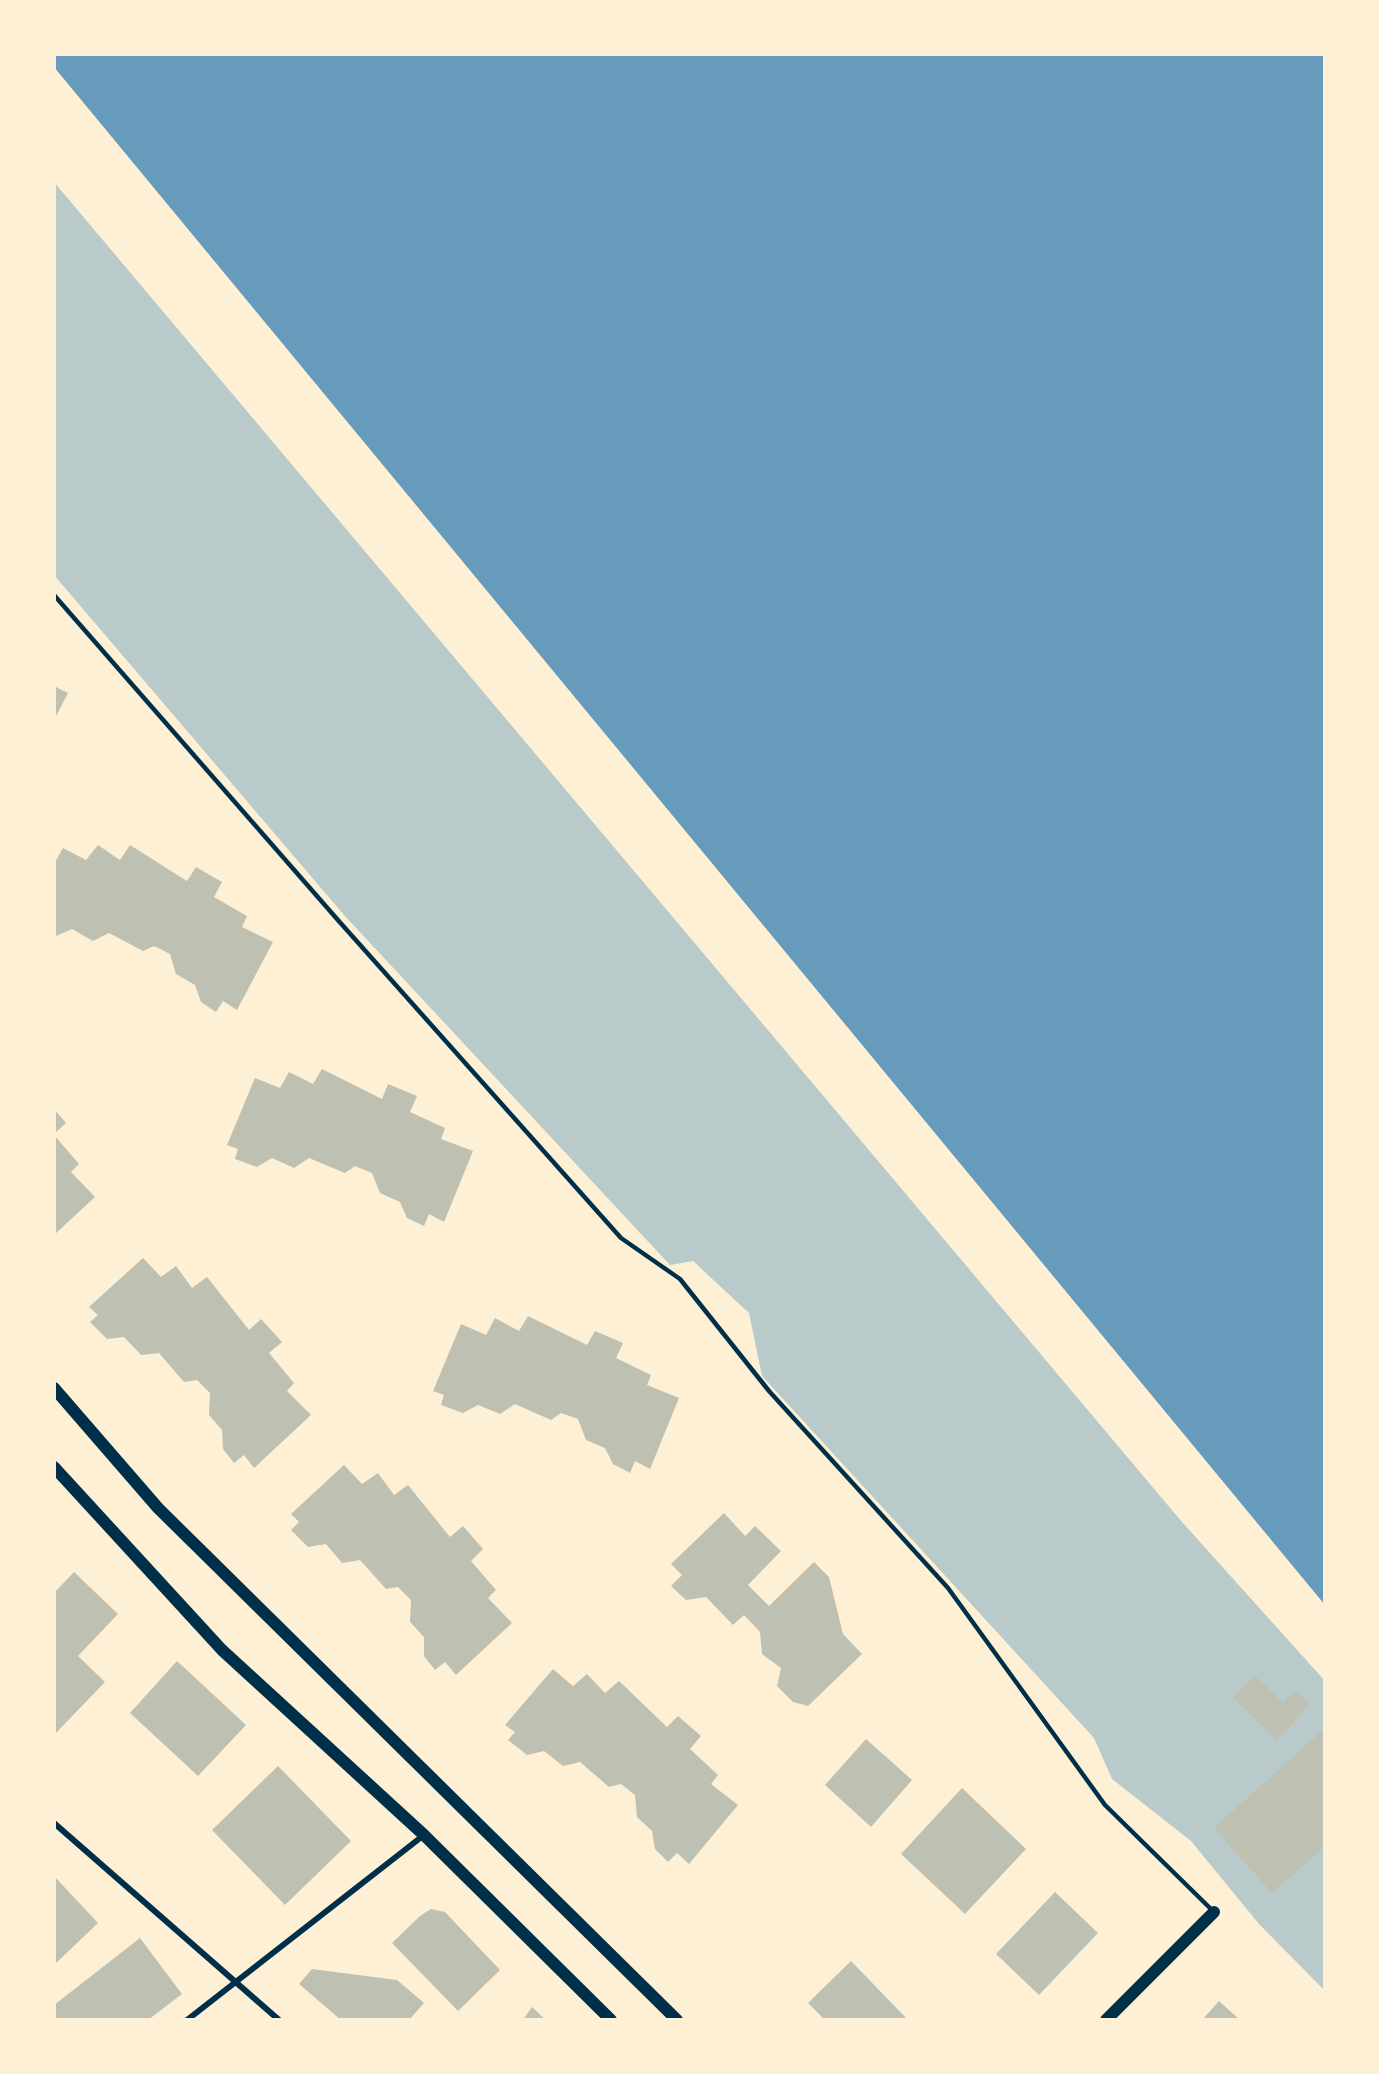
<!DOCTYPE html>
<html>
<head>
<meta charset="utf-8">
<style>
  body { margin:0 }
  #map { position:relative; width:1379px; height:2074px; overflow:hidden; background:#fdf0d5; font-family:"Roboto Condensed",sans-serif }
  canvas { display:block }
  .frame { position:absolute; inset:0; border:56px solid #fdf0d5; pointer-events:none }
</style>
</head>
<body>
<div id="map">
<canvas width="1379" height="2074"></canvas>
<div class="frame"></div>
</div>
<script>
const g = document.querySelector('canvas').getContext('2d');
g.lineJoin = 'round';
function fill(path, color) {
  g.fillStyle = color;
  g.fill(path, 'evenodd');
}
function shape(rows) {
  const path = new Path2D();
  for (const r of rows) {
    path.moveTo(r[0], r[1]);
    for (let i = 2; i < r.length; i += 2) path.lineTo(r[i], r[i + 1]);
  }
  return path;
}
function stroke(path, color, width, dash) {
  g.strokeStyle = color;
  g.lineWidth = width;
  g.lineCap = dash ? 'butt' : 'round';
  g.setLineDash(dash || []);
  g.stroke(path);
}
const green = shape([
  [54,182,1182,1522,1325,1681,1325,1991,1259,1924,1191,1841,1112,1779,1094,1738,762,1376,749,1313,693,1261,670,1265,344,915,54,575]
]);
const water = shape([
  [54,54,1325,54,1325,1605,54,67]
]);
const building = shape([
  [54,686,68,693,54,720],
  [98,845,120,860,130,845,187,881,196,867,222,882,214,897,247,916,242,927,273,942,237,1010,223,1001,216,1012,201,1002,195,985,176,974,170,954,154,946,143,951,109,933,93,941,72,929,56,936,54,935,54,864,63,848,86,860],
  [322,1069,382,1099,388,1084,417,1096,410,1112,445,1128,441,1139,473,1151,444,1222,429,1214,424,1226,407,1218,400,1202,380,1193,372,1173,355,1166,345,1173,309,1158,294,1168,272,1158,257,1167,235,1159,238,1149,227,1145,255,1078,280,1088,289,1072,313,1084],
  [54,1109,66,1123,54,1134],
  [54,1135,79,1164,71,1172,95,1197,54,1235],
  [143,1258,161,1277,176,1266,192,1288,207,1277,249,1330,261,1319,282,1342,269,1353,294,1383,287,1391,311,1415,254,1468,244,1455,234,1463,223,1449,222,1430,209,1415,210,1393,197,1380,184,1382,159,1353,141,1355,124,1337,107,1339,90,1322,98,1315,89,1307],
  [528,1316,587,1345,595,1331,623,1343,616,1358,651,1375,647,1385,679,1398,650,1469,635,1461,630,1473,613,1464,605,1448,586,1440,578,1419,561,1413,551,1420,515,1404,500,1414,478,1405,463,1413,441,1405,444,1395,433,1391,461,1324,486,1335,495,1318,519,1331],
  [344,1465,362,1484,378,1473,394,1495,408,1485,450,1537,463,1526,483,1549,471,1561,496,1590,488,1598,512,1623,456,1675,445,1662,435,1670,424,1656,424,1637,410,1622,411,1600,398,1587,386,1589,360,1560,342,1563,326,1544,308,1547,291,1530,299,1522,291,1514],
  [724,1513,745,1536,755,1526,781,1551,748,1585,769,1606,814,1562,829,1577,843,1634,862,1654,808,1706,793,1702,777,1686,781,1668,762,1654,760,1632,744,1615,733,1625,706,1597,686,1600,671,1586,682,1575,671,1564],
  [74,1572,118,1614,78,1656,105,1682,54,1735,54,1593],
  [177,1661,246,1725,198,1776,130,1713],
  [553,1669,573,1686,587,1674,605,1693,619,1681,667,1727,678,1716,701,1736,690,1749,718,1775,711,1784,738,1805,689,1864,677,1853,668,1862,655,1849,652,1831,637,1817,635,1795,621,1784,609,1787,580,1762,563,1766,544,1751,527,1755,508,1740,515,1732,505,1725],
  [1254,1675,1283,1703,1296,1690,1310,1704,1277,1740,1233,1697],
  [1325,1728,1325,1846,1272,1893,1214,1828],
  [866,1739,912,1780,871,1827,825,1785],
  [278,1766,351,1841,285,1905,212,1830],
  [962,1788,1026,1849,965,1914,901,1854],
  [54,1876,98,1923,54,1965],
  [1055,1892,1098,1933,1039,1995,996,1954],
  [431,1909,445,1912,500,1970,458,2011,392,1943,420,1916],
  [140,1938,182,1994,148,2020,54,2020,54,2005],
  [851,1961,908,2020,825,2020,808,2003],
  [312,1969,397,1980,424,2003,409,2020,341,2020,299,1984],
  [1219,2001,1240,2020,1202,2020],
  [532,2007,546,2020,523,2020]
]);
const service = shape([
  [54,595,337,919,621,1238,680,1279,769,1391,948,1588,1105,1805,1214,1912]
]);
const minor = shape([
  [54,1823,279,2020],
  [187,2020,424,1835]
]);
const secondary = shape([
  [54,1388,158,1508,677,2020],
  [54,1467,222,1650,424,1835,611,2020],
  [1106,2020,1214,1912]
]);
fill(green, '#b9caca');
fill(water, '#669bbc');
fill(building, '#bec0b2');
stroke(service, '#003049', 4.5);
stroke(minor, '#003049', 6);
stroke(secondary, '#003049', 12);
</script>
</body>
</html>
